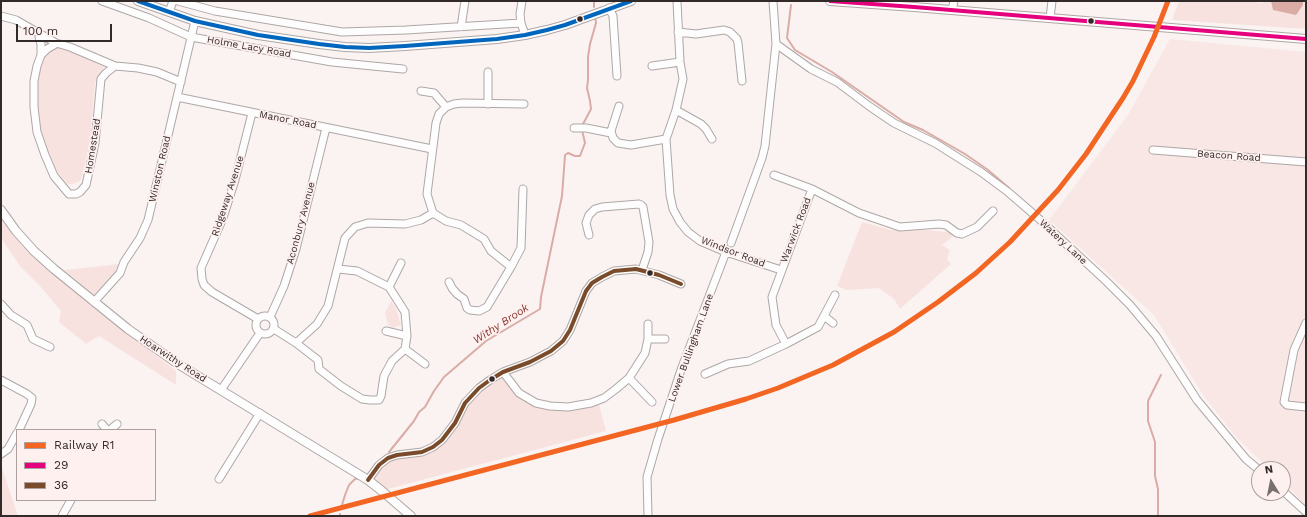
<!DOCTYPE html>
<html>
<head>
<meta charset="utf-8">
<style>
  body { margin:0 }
  #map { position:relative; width:1307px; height:517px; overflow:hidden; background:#faf3f2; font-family:"Work Sans",sans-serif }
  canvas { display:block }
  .frame { position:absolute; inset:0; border:2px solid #322a29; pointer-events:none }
  .legend { position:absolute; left:16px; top:429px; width:140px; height:72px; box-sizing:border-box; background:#fef0ee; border:1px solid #aca19f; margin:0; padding:5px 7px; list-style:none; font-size:12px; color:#322a29 }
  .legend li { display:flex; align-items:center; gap:8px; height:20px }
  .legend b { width:20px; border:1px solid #aca19f }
  .north { position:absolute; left:1251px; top:461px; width:40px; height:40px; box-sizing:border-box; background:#fef0ee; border:1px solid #aca19f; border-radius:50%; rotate:350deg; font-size:11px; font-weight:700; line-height:16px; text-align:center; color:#322a29 }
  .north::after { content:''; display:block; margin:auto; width:14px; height:18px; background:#78706f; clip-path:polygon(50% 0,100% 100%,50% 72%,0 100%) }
  .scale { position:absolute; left:16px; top:24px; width:96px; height:18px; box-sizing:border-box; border:2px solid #322a29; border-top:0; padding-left:5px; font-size:12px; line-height:14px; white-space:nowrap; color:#322a29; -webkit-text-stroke:3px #fef0ee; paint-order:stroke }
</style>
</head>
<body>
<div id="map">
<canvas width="1307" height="517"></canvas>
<div class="frame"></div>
<ul class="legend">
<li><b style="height:5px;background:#f26522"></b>Railway R1</li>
<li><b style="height:5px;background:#e5007d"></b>29</li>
<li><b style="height:5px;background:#7a4b2a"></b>36</li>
</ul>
<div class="north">N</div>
<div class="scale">100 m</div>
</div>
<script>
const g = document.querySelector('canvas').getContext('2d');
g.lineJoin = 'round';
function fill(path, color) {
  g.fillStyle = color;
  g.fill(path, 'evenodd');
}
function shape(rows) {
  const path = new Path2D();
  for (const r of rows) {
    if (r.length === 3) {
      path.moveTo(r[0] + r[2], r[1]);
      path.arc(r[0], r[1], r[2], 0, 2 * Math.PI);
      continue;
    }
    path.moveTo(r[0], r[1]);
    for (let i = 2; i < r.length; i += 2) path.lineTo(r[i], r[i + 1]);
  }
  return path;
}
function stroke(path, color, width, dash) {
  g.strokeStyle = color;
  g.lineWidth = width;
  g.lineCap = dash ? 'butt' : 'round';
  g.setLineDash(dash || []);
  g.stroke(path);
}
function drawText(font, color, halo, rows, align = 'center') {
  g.font = font + ' "Work Sans",sans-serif';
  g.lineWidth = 3.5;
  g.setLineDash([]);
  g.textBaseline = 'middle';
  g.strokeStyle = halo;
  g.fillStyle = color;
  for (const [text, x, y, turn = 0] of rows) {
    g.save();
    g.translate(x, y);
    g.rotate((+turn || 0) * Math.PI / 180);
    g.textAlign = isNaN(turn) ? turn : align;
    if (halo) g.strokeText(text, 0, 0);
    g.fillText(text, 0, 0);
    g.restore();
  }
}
const built = shape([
  [1170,39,1306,52,1306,505,1283,483,1283,469,1269,469,1236,437,1203,395,1154,315,1049,220,1128,115]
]);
const green = shape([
  [1179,1,1253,1,1259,3,1271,1,1273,10,1303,5,1303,1,1306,1,1306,29,1172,20],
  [58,47,78,54,104,67,95,83,90,140,82,176,80,181,73,184,67,184,54,168,47,151,40,131,38,108,37,85,39,72,44,55,52,49],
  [1,219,21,244,45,267,89,304,176,371,176,385,99,336,86,344,59,322,61,311,39,285,20,266,1,238],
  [862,222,891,230,929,230,953,233,951,238,942,245,950,250,947,259,951,264,900,309,894,299,879,288,847,290,837,286],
  [119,264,115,273,95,296,64,270],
  [391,301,396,308,401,325,393,328,388,325,385,313],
  [505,373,521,393,536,403,565,407,598,401,606,431,384,490,368,480,386,462,434,448,465,403,480,388],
  [1,465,18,516,1,516]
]);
const water = shape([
  [1271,1,1303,1,1303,5,1296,15,1273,10]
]);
const stream = shape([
  [791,5,787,38,795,50,832,72,904,122,923,130,965,154,988,170,1009,188],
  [594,7,594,1],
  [582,126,591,109,590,101,587,88,588,80,588,57,590,44,596,23,595,16],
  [389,452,414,421,419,412,425,407,434,391,444,377,486,341,540,309,541,297,562,196,565,155,568,153,575,156,580,156,585,143,582,130],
  [342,505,345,495,349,485,355,479,359,478],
  [340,516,340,514],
  [1158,516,1158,489,1155,476,1155,442,1148,421,1148,401,1161,375]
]);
const minor = shape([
  [102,1,149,18,191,37,332,62,403,69],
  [178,1,215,11,342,32,406,30,521,23],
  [522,1,520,14,521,23,525,35],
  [677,1,680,62,683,79,676,110,666,139,670,195,673,209,680,222,688,232,700,241,726,252,781,270],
  [609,8,613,16,617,76],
  [952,10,954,1],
  [169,12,173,1],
  [1,16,16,20,56,43,70,47,115,66,138,68,157,72,181,82],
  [1050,18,1052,1],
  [461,27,465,1],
  [678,32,696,34,724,30,730,32,737,39,738,43,742,81],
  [40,34,39,37,41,44,41,55,37,66,34,81,34,107,37,132,45,155,54,176,69,194,76,194,80,192,86,185,95,143,101,79,106,73,115,66],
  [776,44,811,69,837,82,869,106,894,123,935,143,981,172,1008,192,1037,217,1107,282,1130,305,1156,336,1197,400,1246,459,1259,470],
  [41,55,47,49,54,45,56,43],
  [652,66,680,62],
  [488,72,488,104],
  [421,91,434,93,446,107],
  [177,97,432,149],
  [619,106,611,131,613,138,618,143,631,145,666,139],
  [676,110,701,124,706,129,712,139],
  [252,113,235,180,223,218,201,268,202,279,204,285,212,292,258,319],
  [574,128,586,128,611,133],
  [1153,150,1306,162],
  [774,175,812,189,772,297,776,325,786,344,818,327,835,295],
  [812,189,859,213,900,227,939,224,946,225,957,233,962,234,977,227,993,211],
  [589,235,586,223,589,215,595,209,602,207,639,204,641,205,643,207,649,242,648,252,642,270],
  [731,243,762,158,765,146,776,44,773,1],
  [511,267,491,251,484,239,461,225,446,221,433,213,427,194,436,123,439,114,446,107,454,104,462,103,524,104],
  [449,282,452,288,457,294,464,299,467,308,470,310,479,311,487,307,511,267,521,248,523,189],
  [389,287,401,263],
  [94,302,120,273,124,262,140,238,148,220,195,21],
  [1,304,11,315,27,325,33,339,50,347],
  [265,325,9],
  [824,316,833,323],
  [270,317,284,286,296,249,326,128],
  [1306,323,1294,350,1284,402,1287,405,1306,407],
  [274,329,296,343,318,360,319,369,341,386,362,399,370,400,379,400,381,396,384,376,392,361,405,349,407,336,405,312,389,287,357,271,338,269],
  [386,331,407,336],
  [648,339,665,339],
  [296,343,317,324,328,306,345,238,355,227,368,223,405,224,421,220,433,213],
  [405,349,425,364],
  [503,372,519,393,536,403,550,406,568,407,591,403,604,398,616,389,629,378,645,353,648,339,648,324],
  [705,374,728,364,749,361,786,344],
  [629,378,652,402],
  [1,380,27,394,32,398,31,404,19,430],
  [221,390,260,333],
  [102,424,107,430],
  [110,430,117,424],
  [1,454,8,449,17,433],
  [219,479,260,413],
  [368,480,379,465,388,458,397,455,414,453,422,452,433,447,442,440,455,423,465,403,479,388,490,380,503,372,530,362,551,351,563,341,570,330,586,291,592,283,602,277,614,271,636,269,659,275,681,284],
  [1283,491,1306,512],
  [62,516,71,500],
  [648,516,647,477,658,439,682,367,726,252]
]);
const tertiary = shape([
  [138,1,195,21,258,35,319,44,345,47,369,48,405,46,497,39,525,35,547,30,565,25,631,1],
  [830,1,914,7,1306,39],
  [1,210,16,231,34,251,54,269,128,329,178,364,368,480,382,491,411,516]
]);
const bus1 = shape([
  [830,1,914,7,1306,39]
]);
const bus2 = shape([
  [368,480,379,465,388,458,397,455,414,453,422,452,433,447,442,440,455,423,465,403,479,388,490,380,503,372,530,362,551,351,563,341,570,330,586,291,592,283,602,277,614,271,636,269,659,275,681,284]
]);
const bus3 = shape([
  [138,1,195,21,258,35,319,44,345,47,369,48,405,46,497,39,525,35,547,30,565,25,631,1]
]);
const rail1 = shape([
  [310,516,674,420,746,399,778,388,833,365,894,332,938,302,976,273,1010,242,1058,190,1086,154,1123,98,1133,81,1154,37,1168,1]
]);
const markers = [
  [580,19,3.5,"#322a29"],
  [1091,21,3.5,"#322a29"],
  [650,273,3.5,"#322a29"],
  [492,379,3.5,"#322a29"]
];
const streetNames = [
  ["Holme Lacy Road",249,47,10],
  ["Manor Road",288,120,11],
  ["Homestead",93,146,-81],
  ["Beacon Road",1229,156,4],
  ["Winston Road",160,169,-77],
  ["Ridgeway Avenue",228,196,-72],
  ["Aconbury Avenue",301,223,-75],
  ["Warwick Road",796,230,-69],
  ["Watery Lane",1063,242,43],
  ["Windsor Road",733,252,21],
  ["Lower Bullingham Lane",691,348,-70],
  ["Hoarwithy Road",173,359,33]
];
const waterNames = [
  ["Withy Brook",501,324,-33]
];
fill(built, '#f8e7e5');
fill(green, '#f8e2df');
fill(water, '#daaca5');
stroke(stream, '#daaca5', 2);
stroke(minor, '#aea7a6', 9);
stroke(tertiary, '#aea7a6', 10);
stroke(minor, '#fefdfd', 7);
stroke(tertiary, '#fefdfd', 8);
stroke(bus1, '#e5007d', 4);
stroke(bus2, '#7a4b2a', 4);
stroke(bus3, '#0065bd', 4);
stroke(rail1, '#f26522', 5);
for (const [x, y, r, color] of markers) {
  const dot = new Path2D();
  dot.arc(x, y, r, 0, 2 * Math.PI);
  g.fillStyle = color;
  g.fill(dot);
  stroke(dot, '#fef0ee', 1.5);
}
drawText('10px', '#322a29', '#fef0ee', streetNames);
drawText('italic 11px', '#853830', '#fef0ee', waterNames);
</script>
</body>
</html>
